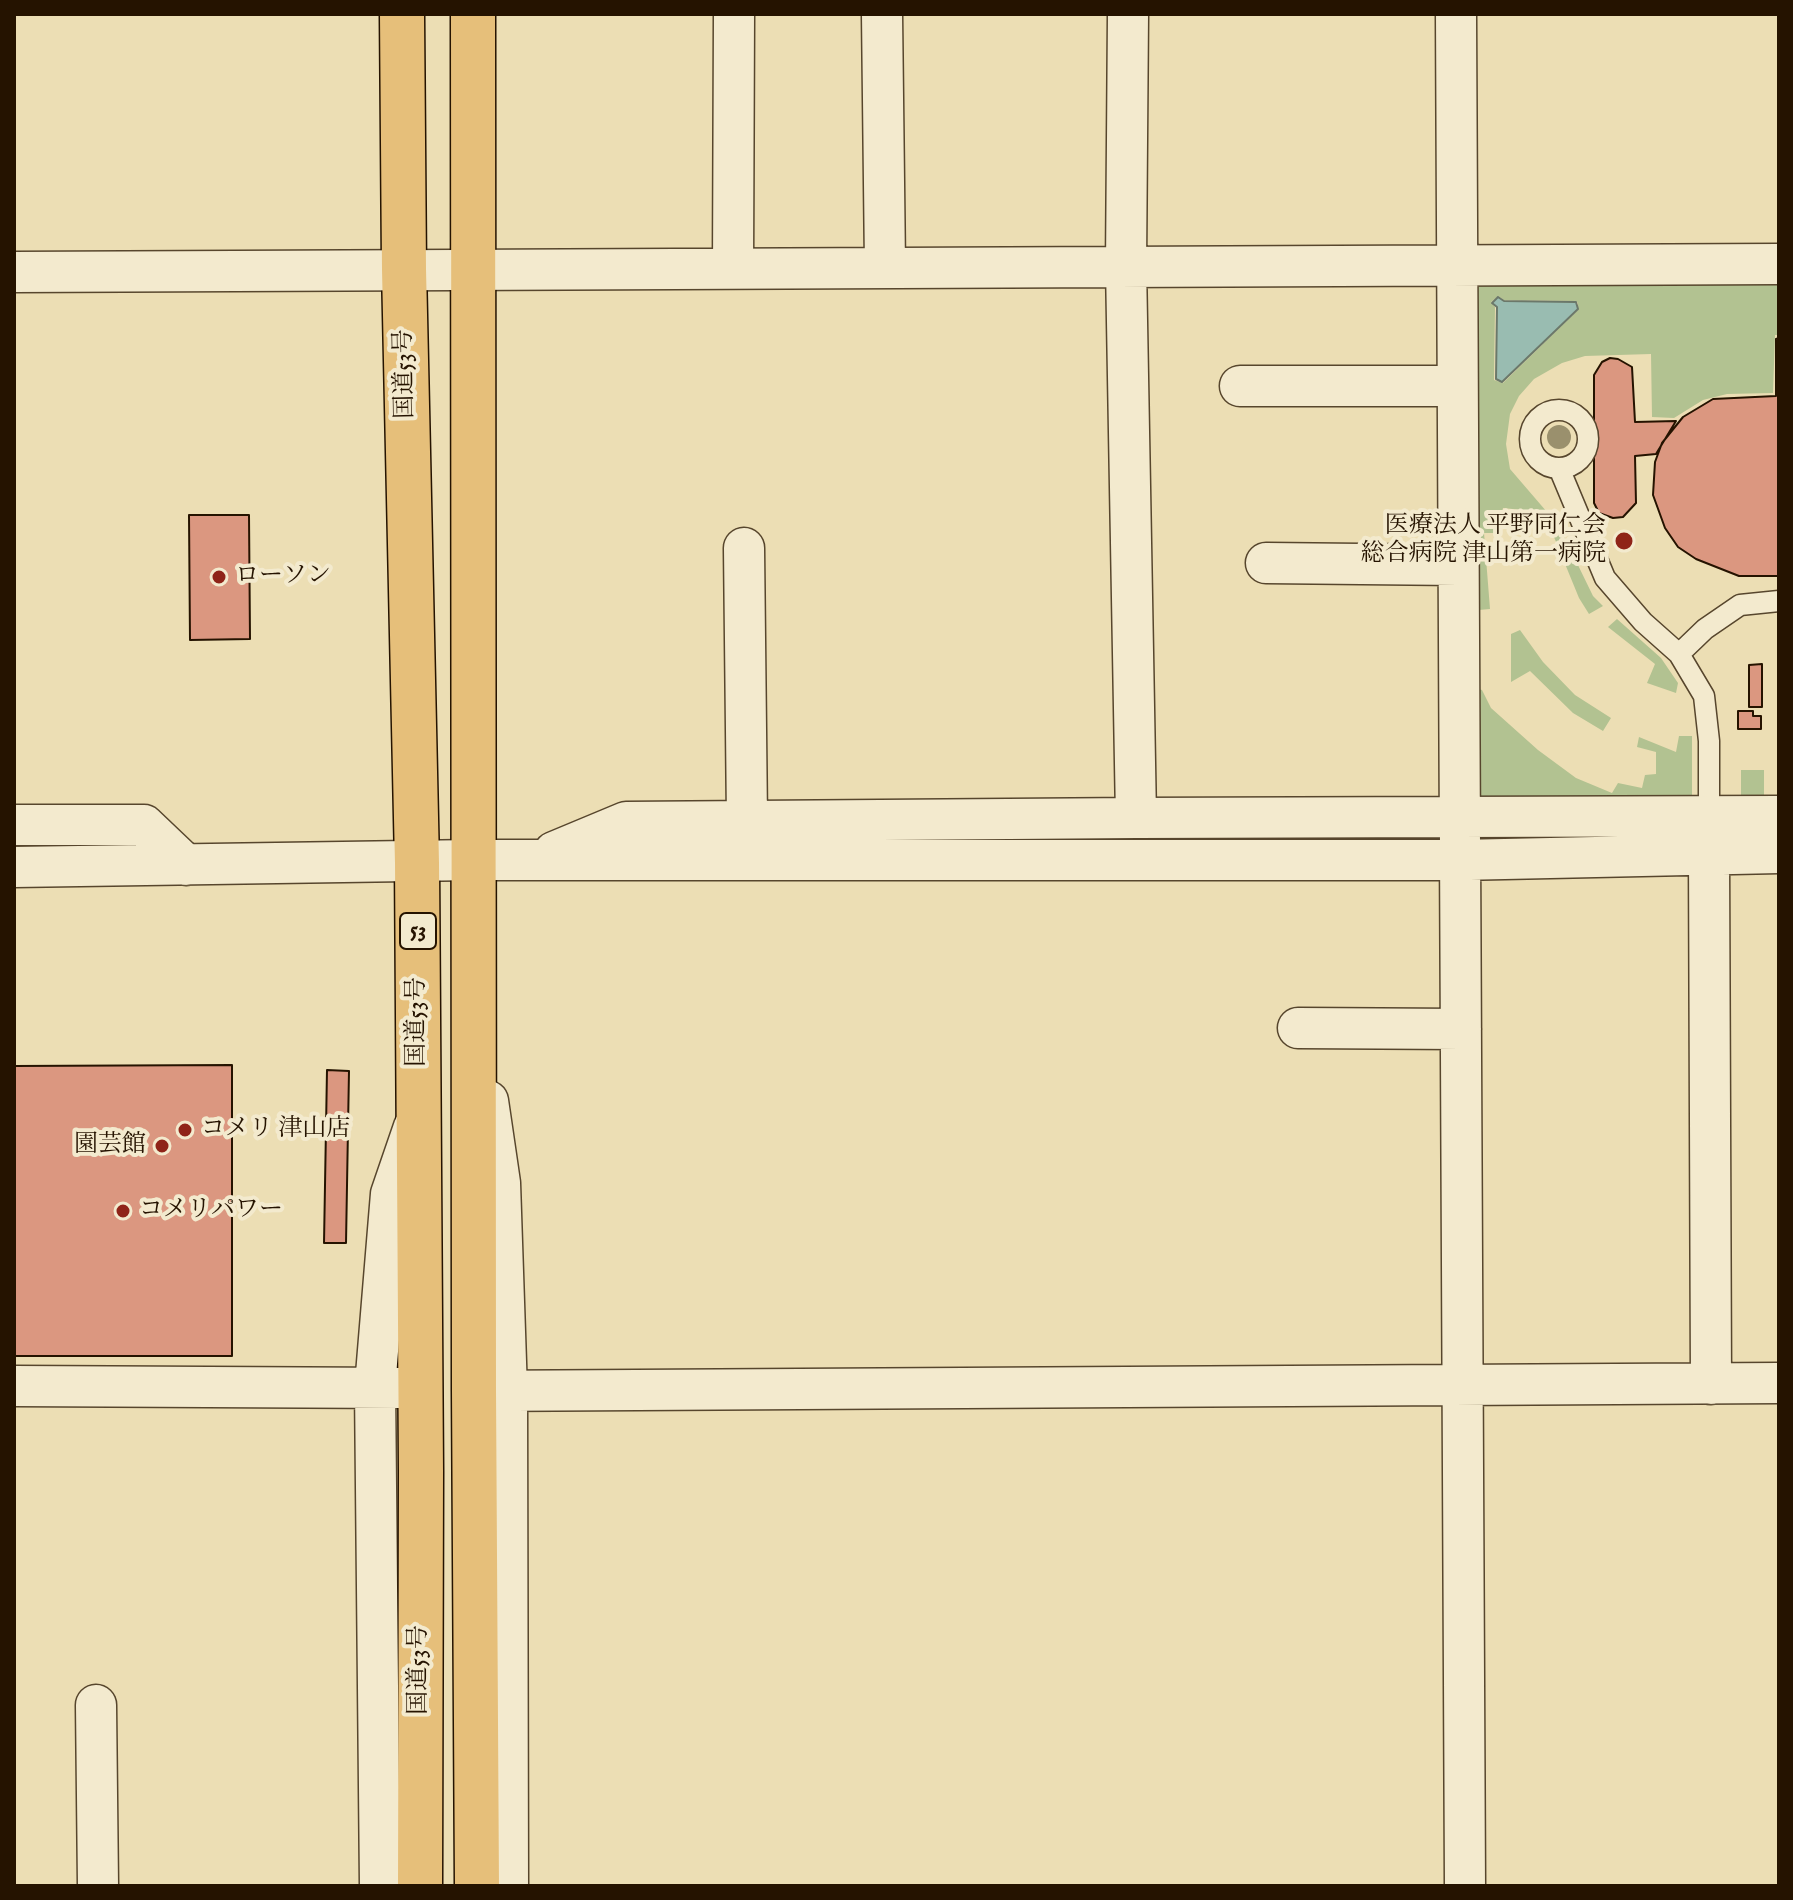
<!DOCTYPE html>
<html>
<head>
<meta charset="utf-8">
<style>
  body { margin:0 }
  #map { position:relative; width:1793px; height:1900px; overflow:hidden; background:#ecdeb4; font-family:"IM FELL English",serif }
  canvas { display:block }
  .frame { position:absolute; inset:0; border:16px solid #251300; pointer-events:none }
</style>
</head>
<body>
<div id="map">
<canvas width="1793" height="1900"></canvas>
<div class="frame"></div>
</div>
<script>
const g = document.querySelector('canvas').getContext('2d');
g.lineJoin = 'round';
function fill(path, color) {
  g.fillStyle = color;
  g.fill(path, 'evenodd');
}
function shape(rows) {
  const path = new Path2D();
  for (const r of rows) {
    if (r.length === 3) {
      path.moveTo(r[0] + r[2], r[1]);
      path.arc(r[0], r[1], r[2], 0, 2 * Math.PI);
      continue;
    }
    path.moveTo(r[0], r[1]);
    for (let i = 2; i < r.length; i += 2) path.lineTo(r[i], r[i + 1]);
  }
  return path;
}
function stroke(path, color, width, dash) {
  g.strokeStyle = color;
  g.lineWidth = width;
  g.lineCap = dash ? 'butt' : 'round';
  g.setLineDash(dash || []);
  g.stroke(path);
}
function drawText(font, color, halo, rows, align = 'center') {
  g.font = font + ' "IM FELL English","Noto Serif JP",serif';
  g.lineWidth = 8;
  g.setLineDash([]);
  g.textBaseline = 'middle';
  g.strokeStyle = halo;
  g.fillStyle = color;
  for (const [text, x, y, turn = 0] of rows) {
    g.save();
    g.translate(x, y);
    g.rotate((+turn || 0) * Math.PI / 180);
    g.textAlign = isNaN(turn) ? turn : align;
    if (halo) g.strokeText(text, 0, 0);
    g.fillText(text, 0, 0);
    g.restore();
  }
}
const green = shape([
  [1779,278,1779,335,1775,335,1773,393,1727,394,1703,400,1674,418,1652,417,1651,354,1585,356,1562,363,1534,379,1519,396,1510,414,1506,444,1510,469,1559,526,1593,596,1603,606,1589,614,1579,598,1554,537,1531,511,1503,508,1499,533,1484,533,1490,609,1479,610,1474,444,1478,279],
  [1498,296,1504,300,1576,301,1578,303,1578,310,1503,383,1494,380,1495,307,1491,302],
  [1617,619,1661,658,1678,683,1676,693,1647,683,1655,664,1608,627],
  [1520,630,1543,662,1575,695,1611,718,1603,731,1573,713,1530,671,1511,682,1511,634],
  [1475,688,1482,690,1491,708,1538,750,1576,778,1612,793,1618,783,1642,788,1645,775,1656,774,1656,752,1637,747,1639,737,1676,752,1679,736,1692,736,1692,805,1476,803],
  [1741,770,1764,770,1764,795,1779,795,1779,804,1741,804]
]);
const water = shape([
  [1498,297,1504,301,1576,302,1578,309,1502,382,1496,379,1497,307,1492,303,1498,297]
]);
const building = shape([
  [1779,338,1779,576,1739,576,1696,559,1678,547,1665,528,1653,495,1655,462,1662,443,1683,417,1713,399,1776,396,1776,339,1779,338],
  [1610,358,1618,359,1632,367,1635,422,1676,421,1656,454,1635,456,1636,503,1623,517,1613,518,1599,513,1594,503,1594,375,1602,362,1610,358],
  [189,515,249,515,250,639,190,640,189,515],
  [1762,664,1762,707,1749,707,1749,665,1762,664],
  [1738,711,1753,711,1753,716,1761,716,1761,729,1738,729,1738,711],
  [232,1065,232,1356,14,1356,14,1066,232,1065],
  [327,1070,349,1071,346,1243,324,1243,327,1070]
]);
const service = shape([
  [1559,439,29],
  [1559,468,1605,578,1643,622,1679,654,1704,696,1709,741,1709,821],
  [1679,654,1705,629,1740,605,1779,601]
]);
const minor = shape([
  [882,14,885,267],
  [1128,14,1126,266,1136,818],
  [1456,14,1465,1886],
  [733,268,734,14],
  [14,272,1779,264],
  [1240,386,1457,386],
  [744,548,747,821],
  [1266,563,1458,565],
  [14,825,144,825,186,865],
  [554,852,626,822,1136,818,1779,816],
  [1709,854,1711,1384],
  [14,867,474,860,1459,860,1779,853],
  [1298,1028,1461,1029],
  [488,1101,500,1183,507,1392,508,1886],
  [14,1386,402,1388],
  [474,1391,1779,1383],
  [96,1705,98,1886],
  [380,1886,375,1387,391,1194,414,1127]
]);
const trunk = shape([
  [402,14,404,269,417,863,421,1471,420,1886],
  [473,14,474,1391,477,1886]
]);
const trees = [
  [1559,437]
];
const markers = [
  [1624,541,10,"#8f2418"],
  [219,577,8,"#8f2418"],
  [185,1130,8,"#8f2418"],
  [162,1146,8,"#8f2418"],
  [123,1211,8,"#8f2418"]
];
const shields = [
  [418,931,36]
];
const shieldNames = [
  ["53",418,931]
];
const streetNames = [
  ["国道53号",406,374,-91],
  ["国道53号",418,1022,-90],
  ["国道53号",420,1670,-90]
];
const poiNames = [
  ["医療法人 平野同仁会",1606,527,"right"],
  ["総合病院 津山第一病院",1606,555,"right"],
  ["ローソン",235,577],
  ["コメリ 津山店",201,1130],
  ["園芸館",146,1146,"right"],
  ["コメリパワー",139,1211]
];
fill(green, '#b2c291');
fill(water, '#99bcb1');
stroke(water, '#6b786a', 2);
fill(building, '#db9780');
stroke(building, '#251300', 2);
stroke(service, '#57462d', 23);
stroke(minor, '#57462d', 43);
stroke(trunk, '#251300', 47);
stroke(service, '#f3eace', 20);
stroke(minor, '#f3eace', 40);
stroke(trunk, '#e6bf7a', 44);
g.fillStyle = '#9a906d';
for (const [x, y] of trees) {
  g.beginPath();
  g.arc(x, y, 12, 0, 2 * Math.PI);
  g.fill();
}
for (const [x, y, r, color] of markers) {
  const dot = new Path2D();
  dot.arc(x, y, r, 0, 2 * Math.PI);
  g.fillStyle = color;
  g.fill(dot);
  stroke(dot, '#f3eace', 3);
}
for (const [x, y, w] of shields) {
  const box = new Path2D();
  box.roundRect(x - w / 2, y - 18, w, 36, 6);
  g.fillStyle = '#f3eace';
  g.fill(box);
  stroke(box, '#251300', 2);
}
drawText('bold 22px', '#251300', null, shieldNames);
drawText('24px', '#251300', '#f3eace', streetNames);
drawText('24px', '#251300', '#f3eace', poiNames, 'left');
</script>
</body>
</html>
